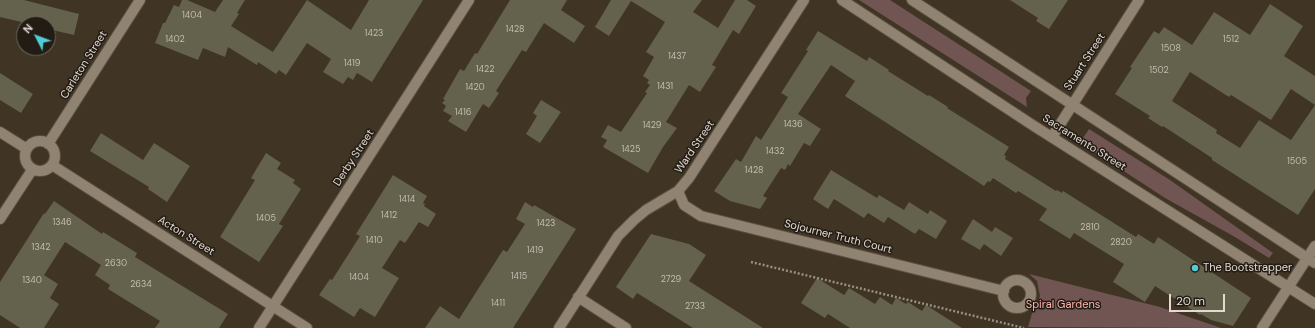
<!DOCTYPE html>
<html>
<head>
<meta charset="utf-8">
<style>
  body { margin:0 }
  #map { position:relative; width:1315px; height:328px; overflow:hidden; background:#403424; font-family:"DM Sans",sans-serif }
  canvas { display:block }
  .north { position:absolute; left:16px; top:16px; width:40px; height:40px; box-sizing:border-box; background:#221c15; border:1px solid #6f6860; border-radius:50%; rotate:312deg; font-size:11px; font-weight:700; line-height:16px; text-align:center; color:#e3dbd1 }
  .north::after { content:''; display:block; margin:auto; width:14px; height:18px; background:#51ccd5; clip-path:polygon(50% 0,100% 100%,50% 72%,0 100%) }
  .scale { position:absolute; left:1169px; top:294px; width:56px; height:18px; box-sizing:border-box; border:2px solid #e3dbd1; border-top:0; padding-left:5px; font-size:12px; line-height:14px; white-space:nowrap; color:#e3dbd1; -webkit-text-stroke:3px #221c15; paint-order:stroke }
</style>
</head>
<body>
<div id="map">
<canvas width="1315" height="328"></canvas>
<div class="north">N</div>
<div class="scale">20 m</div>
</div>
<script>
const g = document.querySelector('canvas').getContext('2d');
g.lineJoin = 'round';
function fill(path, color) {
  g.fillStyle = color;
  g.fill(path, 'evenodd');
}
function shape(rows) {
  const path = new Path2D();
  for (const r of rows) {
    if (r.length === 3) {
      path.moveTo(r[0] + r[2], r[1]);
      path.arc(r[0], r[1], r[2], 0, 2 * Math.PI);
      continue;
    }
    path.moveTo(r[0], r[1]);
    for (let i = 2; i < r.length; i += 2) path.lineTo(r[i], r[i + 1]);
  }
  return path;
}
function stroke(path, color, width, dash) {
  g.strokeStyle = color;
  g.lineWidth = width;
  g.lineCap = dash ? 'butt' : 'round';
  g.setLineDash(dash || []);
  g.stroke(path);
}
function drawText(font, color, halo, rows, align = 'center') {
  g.font = font + ' "DM Sans",sans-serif';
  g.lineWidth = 3;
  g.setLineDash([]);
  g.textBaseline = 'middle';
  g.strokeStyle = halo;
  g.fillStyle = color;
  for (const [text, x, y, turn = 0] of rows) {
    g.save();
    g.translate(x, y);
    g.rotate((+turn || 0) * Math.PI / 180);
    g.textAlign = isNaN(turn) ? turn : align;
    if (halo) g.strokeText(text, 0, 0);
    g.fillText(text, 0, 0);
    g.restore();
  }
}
const green = shape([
  [859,0,890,0,1031,91,1026,98,1027,107],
  [1089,129,1170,180,1273,253,1269,258,1235,237,1165,198,1090,149,1081,141],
  [1029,274,1160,307,1221,328,1028,327,1033,310,1037,304,1040,296,1037,281]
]);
const building = shape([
  [0,0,24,0,79,14,74,35,48,29,48,24,30,24,0,17],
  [182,0,187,0,215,12,223,0,245,0,237,13,239,14,231,26,273,52,307,0,351,30,369,0,423,0,372,82,357,73,353,80,348,77,343,84,323,72,331,59,307,43,286,75,279,70,276,74,258,62,257,65,228,47,225,57,203,48,198,60,155,43,163,23,165,23,174,5,179,7],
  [510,0,567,0,561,10,585,26,574,43,544,23,526,52,522,50,496,91,499,93,489,108,483,104,466,132,448,121,452,116,443,111,446,106,442,103,445,100,443,99,460,69,464,71,475,53,477,54],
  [611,0,702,0,693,12,718,28,735,0,747,0,756,6,739,34,733,30,712,65,716,67,700,92,689,85,666,122,677,128,663,147,648,173,603,147,607,140,601,137,608,125,621,132,647,93,645,92,650,85,647,83,649,80,643,76,654,57,646,52,665,22,631,1,609,36,595,27],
  [1010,0,1068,0,1049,29,1036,21,1038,18],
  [1270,4,1303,26,1284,56,1315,76,1315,189,1298,215,1212,160,1212,158,1163,126,1162,127,1148,118,1150,116,1115,94,1132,68,1130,67,1154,31,1159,34,1164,27,1192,45,1214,12,1250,35],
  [1190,72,1229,97,1231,95,1271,120,1291,89,1315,105,1291,140,1259,120,1240,148,1216,133,1217,130,1172,101],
  [818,31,867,61,869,57,889,70,888,71,928,96,929,95,948,107,947,108,1009,147,1004,155,1006,156,1005,159,1056,191,1057,190,1062,193,1063,191,1136,237,1138,234,1154,244,1158,237,1251,298,1233,326,1211,320,1201,314,1200,315,1155,286,1145,302,1113,282,1124,264,1074,233,1070,239,1039,220,1047,209,1018,191,1016,193,993,178,990,182,988,181,984,186,845,96,855,81,831,65,798,114,821,129,810,146,804,143,790,166,788,164,785,170,781,168,763,196,767,198,760,209,730,201,714,191,736,159,741,162,756,136,761,140,788,97,781,93,808,51,806,50],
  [0,73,33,94,21,113,0,100],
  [541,100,561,112,540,143,526,134,537,116,533,113],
  [101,133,143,160,154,143,190,166,167,202,148,189,149,187,90,151],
  [266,153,281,163,277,169,295,180,293,183,301,189,279,224,283,226,259,262,220,237,255,180,251,178],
  [831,170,877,198,879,195,904,210,909,202,928,214,930,210,947,221,936,239,919,229,915,234,888,217,884,223,868,213,864,218,834,199,828,209,813,199],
  [393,175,427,196,423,203,425,204,424,206,436,214,428,227,419,222,405,243,400,240,382,268,399,278,375,317,360,308,354,317,319,295,330,279,332,280,360,236,356,234],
  [54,201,102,234,103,232,137,253,135,257,228,314,219,328,155,328,160,321,108,289,110,285,95,275,101,265,65,242,44,275,58,284,50,298,59,304,44,328,20,328,0,315,0,282,44,213,45,214],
  [525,202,533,207,534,205,576,229,513,328,425,328,440,306,459,319,503,250,507,252,525,224,516,219],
  [973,219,992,232,995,227,1013,238,1001,256,984,244,980,250,961,239],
  [651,234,689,244,706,255,689,281,763,328,693,328,637,293,633,299,616,287],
  [817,278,844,295,849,288,875,304,880,297,892,305,896,298,906,304,908,302,922,311,926,305,962,328,850,328,828,314,825,318,801,303]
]);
const path = shape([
  [751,262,1024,328]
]);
const street = shape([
  [0,132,27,149],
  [1052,137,1139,0],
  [40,156,15],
  [48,144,140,0],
  [52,165,307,328],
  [678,191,684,205,701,216,1004,291],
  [0,219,32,170],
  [1017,294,14],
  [578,297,626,328],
  [259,328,469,0],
  [559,328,618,236,634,220,646,210,678,191,689,178,804,0],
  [1262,328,1315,246]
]);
const secondary = shape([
  [842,0,1034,126,1315,304],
  [912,0,1315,263]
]);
const markers = [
  [1195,268,4,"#51ccd5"]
];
const numberNames = [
  ["1404",192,16],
  ["1428",515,30],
  ["1423",374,34],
  ["1402",175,40],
  ["1512",1231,40],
  ["1508",1171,49],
  ["1437",677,57],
  ["1419",352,64],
  ["1422",485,70],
  ["1502",1159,71],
  ["1431",665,87],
  ["1420",475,88],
  ["1416",463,113],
  ["1436",793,125],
  ["1429",652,126],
  ["1425",631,150],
  ["1432",775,152],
  ["1505",1297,162],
  ["1428",754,171],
  ["1414",407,200],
  ["1412",389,216],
  ["1405",266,219],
  ["1346",62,223],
  ["1423",546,224],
  ["2810",1090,228],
  ["1410",374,241],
  ["2820",1121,243],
  ["1342",41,248],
  ["1419",535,251],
  ["2630",116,264],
  ["1415",519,277],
  ["1404",359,278],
  ["2729",671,280],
  ["1340",32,281],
  ["2634",141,285],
  ["1411",498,304],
  ["2733",695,307]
];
const streetNames = [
  ["Stuart Street",1085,62,-57],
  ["Carleton Street",84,65,-58],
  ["Sacramento Street",1084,143,32],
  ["Ward Street",695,147,-56],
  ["Derby Street",354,158,-57],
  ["Acton Street",186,236,32],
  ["Sojourner Truth Court",838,237,14]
];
const poiNames = [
  ["The Bootstrapper",1203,268]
];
const parkNames = [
  ["Spiral Gardens",1063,305]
];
fill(green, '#705553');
fill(building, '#64614c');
stroke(street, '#5b5143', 12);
stroke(secondary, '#5b5143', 12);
stroke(path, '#988f82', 2.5, [2, 2]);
stroke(street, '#918371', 10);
stroke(secondary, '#918371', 10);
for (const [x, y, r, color] of markers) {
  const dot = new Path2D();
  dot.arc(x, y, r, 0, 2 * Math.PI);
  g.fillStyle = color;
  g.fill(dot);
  stroke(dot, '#221c15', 1.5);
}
drawText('9px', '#c3bcb0', null, numberNames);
drawText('11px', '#e3dbd1', '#221c15', streetNames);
drawText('11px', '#e3dbd1', '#221c15', poiNames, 'left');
drawText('11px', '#ffb3af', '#221c15', parkNames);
</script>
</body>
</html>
